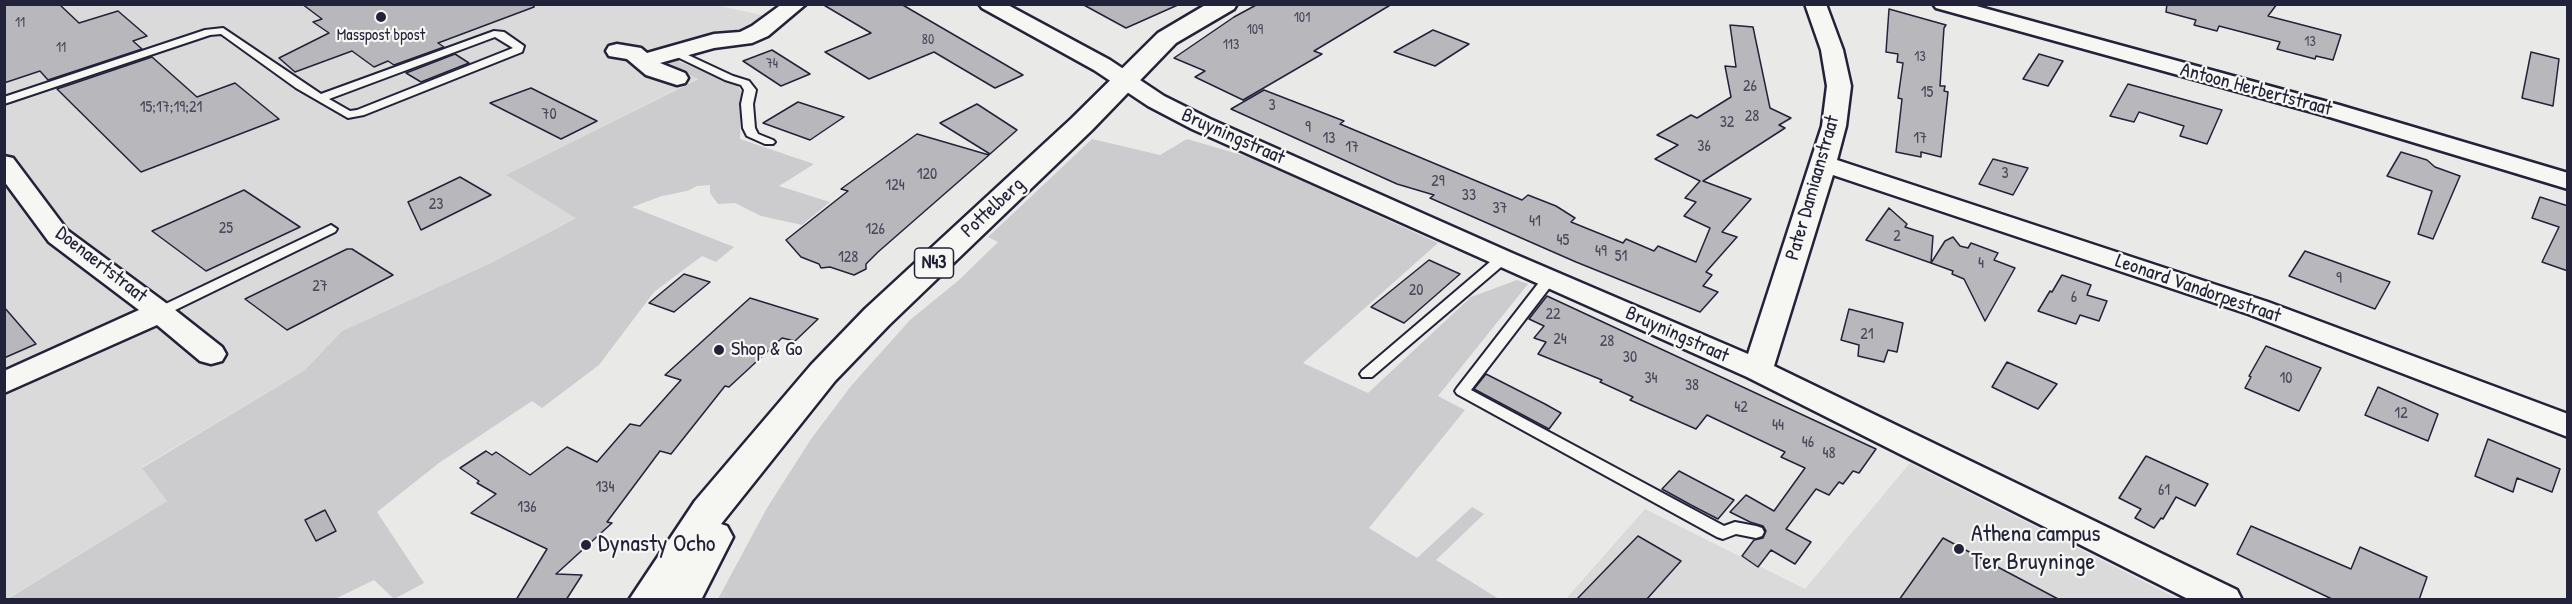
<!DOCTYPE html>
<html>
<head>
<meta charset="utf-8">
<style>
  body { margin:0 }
  #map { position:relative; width:2572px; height:604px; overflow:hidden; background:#e9e9e7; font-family:"Patrick Hand",sans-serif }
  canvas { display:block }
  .frame { position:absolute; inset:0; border:6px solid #22223b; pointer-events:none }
</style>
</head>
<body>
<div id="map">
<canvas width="2572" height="604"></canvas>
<div class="frame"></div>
</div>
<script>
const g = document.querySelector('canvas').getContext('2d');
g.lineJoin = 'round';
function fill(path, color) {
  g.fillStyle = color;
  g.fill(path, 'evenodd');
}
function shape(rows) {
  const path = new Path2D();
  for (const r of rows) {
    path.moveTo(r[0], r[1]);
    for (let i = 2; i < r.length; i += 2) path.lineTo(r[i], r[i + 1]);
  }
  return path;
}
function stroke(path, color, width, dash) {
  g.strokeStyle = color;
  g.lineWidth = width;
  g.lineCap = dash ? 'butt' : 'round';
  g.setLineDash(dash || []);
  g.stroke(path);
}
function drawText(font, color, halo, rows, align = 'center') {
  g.font = font + ' "Patrick Hand",sans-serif';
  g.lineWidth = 4.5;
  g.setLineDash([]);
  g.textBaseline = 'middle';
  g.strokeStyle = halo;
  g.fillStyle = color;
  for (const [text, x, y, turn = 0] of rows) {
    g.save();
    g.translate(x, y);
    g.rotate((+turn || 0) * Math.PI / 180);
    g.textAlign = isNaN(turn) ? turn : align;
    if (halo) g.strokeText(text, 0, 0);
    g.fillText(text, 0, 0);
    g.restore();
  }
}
const built = shape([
  [710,4,771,17,746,31,640,51,698,78,507,175,577,217,489,264,342,331,305,370,142,467,167,501,5,600,4,5],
  [1910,463,2178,599,1565,600,1645,509,1805,589]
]);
const green = shape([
  [671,58,737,85,741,91,740,139,814,164,779,186,830,202,802,225,761,216,735,203,718,204,710,193,710,185,697,186,687,191,662,196,632,207,734,247,716,262,702,256,654,292,599,365,542,408,532,401,439,463,377,512,424,583,394,599,374,580,333,600,6,600,167,501,142,468,305,370,342,331,489,264,576,218,506,175,698,79,665,62],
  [1092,139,1160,155,1187,139,1252,158,1438,243,1303,363,1368,393,1471,297,1517,280,1528,284,1438,396,1465,410,1369,528,1417,558,1472,507,1484,514,1436,560,1499,599,718,599,767,508,811,439,851,386,910,320,959,280,998,242,988,237]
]);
const building = shape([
  [4,4,59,4,79,23,118,11,147,36,133,41,142,49,48,80,40,71,4,83,4,4],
  [302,4,534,4,534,7,438,43,444,47,394,65,388,61,374,67,352,51,295,72,279,58,329,33,313,22,322,19,302,4],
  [822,4,901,4,1023,75,995,88,934,52,869,79,825,52,871,33,822,4],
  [1082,4,1180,4,1126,28,1082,4],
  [1258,4,1392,4,1314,51,1322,54,1243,100,1195,77,1205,71,1174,58,1234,17,1258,4],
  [2167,4,2277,4,2268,16,2341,35,2333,60,2316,56,2315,59,2277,49,2280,42,2219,26,2217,31,2194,25,2196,20,2166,12,2167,4],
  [1889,9,1946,25,1944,28,1940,86,1945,86,1944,91,1948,92,1941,157,1921,152,1921,157,1896,152,1902,99,1898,98,1903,63,1897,62,1898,54,1886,52,1889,9],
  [1730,25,1753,27,1770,108,1791,118,1779,125,1785,128,1703,181,1751,199,1722,232,1737,237,1706,272,1712,275,1703,286,1718,292,1700,312,1576,262,1430,198,1434,195,1397,184,1231,109,1264,90,1344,121,1340,124,1522,200,1528,195,1556,206,1575,218,1571,222,1623,243,1626,239,1654,251,1658,246,1696,262,1710,228,1684,216,1696,202,1685,198,1700,181,1655,159,1678,145,1657,135,1691,115,1697,118,1731,97,1725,66,1736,67,1730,25],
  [1433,30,1469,44,1435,66,1394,52,1433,30],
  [772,50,810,74,781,86,743,61,772,50],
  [2531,52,2559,59,2553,106,2522,98,2531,52],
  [455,54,469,63,421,82,406,73,455,54],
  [2039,54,2063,61,2048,86,2023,79,2039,54],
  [152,57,197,97,235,83,279,119,141,172,57,89,152,57],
  [2128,84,2222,110,2207,144,2180,136,2184,126,2139,112,2134,122,2110,116,2128,84],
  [531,88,597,121,561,139,490,103,531,88],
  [798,102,844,117,810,140,763,123,798,102],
  [977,104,1017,130,990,154,940,123,977,104],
  [917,134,989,155,878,252,866,264,866,269,854,275,830,267,821,268,819,264,801,257,786,240,848,191,841,189,917,134],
  [2401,152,2427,160,2435,167,2460,176,2433,239,2418,234,2432,191,2387,176,2401,152],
  [1993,159,2028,168,2013,195,1979,184,1993,159],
  [460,177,491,195,421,230,408,202,460,177],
  [244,190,300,227,206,271,152,231,244,190],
  [2540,197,2568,206,2568,271,2542,262,2559,227,2532,218,2540,197],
  [1889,208,1907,224,1905,227,1933,236,1931,263,1866,240,1889,208],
  [1953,237,1960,246,1968,248,1971,243,1998,253,1994,260,2015,268,1985,321,1964,279,1952,274,1953,271,1931,263,1945,241,1953,237],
  [347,249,352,249,393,275,287,330,245,299,347,249],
  [2305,251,2390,282,2375,309,2289,276,2305,251],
  [1429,260,1460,274,1404,323,1371,307,1429,260],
  [684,274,710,282,674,312,649,303,684,274],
  [2062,275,2091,285,2087,295,2107,301,2099,321,2080,315,2076,324,2038,311,2050,291,2052,292,2062,275],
  [1547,296,1876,449,1859,473,1853,471,1843,484,1839,482,1829,495,1816,489,1786,529,1811,542,1795,564,1771,550,1758,567,1742,556,1754,540,1763,538,1766,531,1763,526,1750,522,1730,512,1746,495,1774,511,1805,468,1781,457,1785,452,1707,415,1696,429,1630,400,1633,397,1600,382,1602,380,1538,354,1546,342,1534,338,1544,326,1529,319,1547,296],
  [750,298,818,319,795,341,782,338,729,387,725,386,671,454,660,451,607,522,612,523,556,574,582,575,566,600,516,600,547,549,471,513,496,494,477,483,479,481,460,468,486,451,492,455,496,452,530,475,567,447,597,462,630,424,640,426,681,380,665,375,750,298],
  [4,307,36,344,4,358,4,307],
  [1849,309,1903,323,1897,352,1888,350,1884,362,1858,356,1859,345,1841,340,1849,309],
  [2266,346,2321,368,2299,411,2245,388,2251,377,2249,376,2266,346],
  [2007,362,2057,384,2038,409,1992,387,2007,362],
  [1486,374,1545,404,1561,413,1549,429,1474,389,1486,374],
  [2378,387,2438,414,2428,441,2365,415,2378,387],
  [2488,439,2560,469,2552,492,2517,478,2513,492,2475,476,2488,439],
  [2146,456,2208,484,2195,506,2176,497,2163,519,2161,518,2154,528,2135,518,2141,509,2119,498,2146,456],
  [1679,471,1734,500,1718,519,1691,505,1662,489,1679,471],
  [325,510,336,531,316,541,305,520,325,510],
  [2251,526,2351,569,2360,547,2427,577,2419,600,2334,600,2237,554,2251,526],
  [1638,536,1681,561,1646,600,1576,600,1638,536],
  [1943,538,2060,600,1899,600,1943,538]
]);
const lane = shape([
  [223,28,321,94,494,31,504,32,524,46,522,52,364,115,348,118,296,88,221,34,210,35,4,104,4,97,205,30,223,28],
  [495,37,513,48,357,110,350,111,329,99,495,37],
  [673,48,733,76,749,81,756,90,753,104,755,128,758,134,773,140,775,142,773,144,765,144,747,136,743,128,741,104,744,90,741,85,725,80,669,53,669,49,673,48],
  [331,225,337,229,335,232,165,315,155,315,153,312,155,309,331,225],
  [1502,255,1508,259,1507,262,1372,377,1362,377,1360,374,1362,371,1497,256,1502,255],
  [1549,275,1554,276,1556,279,1554,282,1471,390,1724,526,1735,522,1756,526,1762,528,1764,532,1762,536,1756,538,1736,534,1723,539,1717,537,1457,394,1455,391,1457,388,1544,276,1549,275]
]);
const street = shape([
  [782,4,806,4,768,36,752,43,714,48,660,63,685,73,688,78,685,83,677,85,646,75,627,59,609,56,606,51,609,46,617,44,641,48,647,53,714,34,740,32,752,26,782,4],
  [979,4,1006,4,1110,60,1164,96,1210,119,1512,253,1748,354,1822,126,1827,86,1821,50,1805,4,1826,4,1843,50,1851,86,1846,126,1837,160,2268,302,2568,414,2568,437,2248,314,1833,175,1774,366,2237,590,2242,600,2190,600,1747,377,1192,129,1148,106,1094,70,982,8,979,4],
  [1933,4,1969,4,2339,105,2568,173,2568,189,2323,115,1936,8,1933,4],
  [4,156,13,158,67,230,170,306,222,347,226,354,222,361,211,364,200,361,157,325,4,393,4,371,139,310,49,242,4,181,4,156]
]);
const primary = shape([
  [1207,4,1237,4,1234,9,1176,43,1092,130,889,325,835,381,721,524,727,526,733,537,701,600,629,600,695,501,811,365,865,309,1072,118,1158,33,1207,4]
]);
const markers = [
  [381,17,6,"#22223b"],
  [719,350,6,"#22223b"],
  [586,545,6,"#22223b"],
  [1959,549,6,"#22223b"]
];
const farNumbernames = [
  ["101",1302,18],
  ["11",20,23],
  ["109",1255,30],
  ["80",928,40],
  ["13",2310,42],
  ["113",1231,45],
  ["11",61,48],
  ["13",1920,57],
  ["74",772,64]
];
const farPoinames = [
  ["Masspost bpost",381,36]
];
const numberNames = [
  ["26",1750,87],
  ["15",1927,93],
  ["3",1272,106],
  ["15;17;19;21",171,108],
  ["70",549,115],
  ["28",1752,117],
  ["32",1727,123],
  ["9",1308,128],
  ["13",1329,139],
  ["17",1920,139],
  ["36",1704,147],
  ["17",1352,148],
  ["3",2005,174],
  ["120",927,175],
  ["29",1438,182],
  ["124",895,186],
  ["33",1469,196],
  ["23",436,205],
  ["37",1500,209],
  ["41",1535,222],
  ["25",226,229],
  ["126",875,230],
  ["2",1897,237],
  ["45",1563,241],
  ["49",1601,252],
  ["51",1621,257],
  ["128",848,258],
  ["4",1981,264],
  ["9",2339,279],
  ["27",320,287],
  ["20",1416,291],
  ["6",2074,298],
  ["22",1553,315],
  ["21",1867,335],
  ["24",1560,340],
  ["28",1607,342],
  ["30",1630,358],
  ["34",1651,379],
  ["10",2286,379],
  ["38",1692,386],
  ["42",1741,408],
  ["12",2401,414],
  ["44",1778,426],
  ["46",1808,443],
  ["48",1829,454],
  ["134",605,488],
  ["61",2164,491],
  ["136",527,508]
];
const shields = [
  [934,263,39]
];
const shieldNames = [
  ["N43",934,263]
];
const streetNames = [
  ["Antoon Herbertstraat",2256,90,15],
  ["Bruyningstraat",1233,137,24],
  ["Pater Damiaanstraat",1813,188,-74],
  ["Pottelberg",993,208,-43],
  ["Doenaertstraat",101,265,38],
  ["Leonard Vandorpestraat",2198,289,19],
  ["Bruyningstraat",1677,335,24]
];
const poiNames = [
  ["Shop & Go",731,350]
];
const nearPoinames = [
  ["Athena campus",1971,535],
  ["Ter Bruyninge",1971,563],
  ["Dynasty Ocho",598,545]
];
fill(built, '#dadada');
fill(green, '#ccccce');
fill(building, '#b8b8bc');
stroke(building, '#22223b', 1.5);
stroke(lane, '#22223b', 4);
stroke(street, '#22223b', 5);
stroke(primary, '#22223b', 5);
fill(lane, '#f6f6f2');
fill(street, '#f6f6f2');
fill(primary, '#f6f6f2');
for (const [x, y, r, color] of markers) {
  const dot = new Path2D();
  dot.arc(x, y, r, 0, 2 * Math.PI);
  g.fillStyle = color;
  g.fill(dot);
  stroke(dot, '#f6f6f2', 2);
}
drawText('14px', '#48485b', null, farNumbernames);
drawText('16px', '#22223b', '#f6f6f2', farPoinames);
drawText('16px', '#48485b', null, numberNames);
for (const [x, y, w] of shields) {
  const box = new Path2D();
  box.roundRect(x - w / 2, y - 15, w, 30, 4.5);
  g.fillStyle = '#f6f6f2';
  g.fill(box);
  stroke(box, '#22223b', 1.5);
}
drawText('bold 18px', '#22223b', null, shieldNames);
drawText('20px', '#22223b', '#f6f6f2', streetNames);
drawText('20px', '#22223b', '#f6f6f2', poiNames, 'left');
drawText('24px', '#22223b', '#f6f6f2', nearPoinames, 'left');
</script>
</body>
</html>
